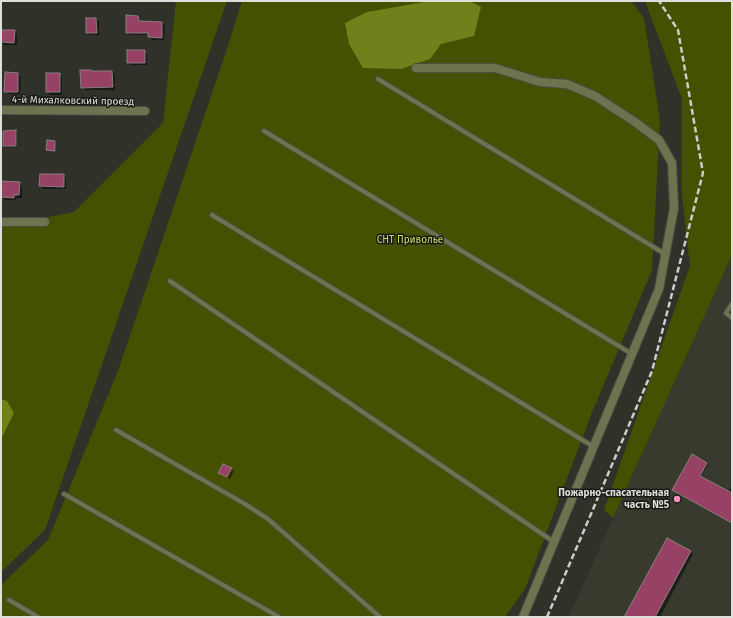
<!DOCTYPE html>
<html>
<head>
<meta charset="utf-8">
<style>
  body { margin:0 }
  #map { position:relative; width:733px; height:618px; overflow:hidden; background:#30322a; font-family:"Fira Sans",sans-serif }
  canvas { display:block }
  .frame { position:absolute; inset:0; border:2px solid #dedfda; pointer-events:none }
</style>
</head>
<body>
<div id="map">
<canvas width="733" height="618"></canvas>
<div class="frame"></div>
</div>
<script>
const g = document.querySelector('canvas').getContext('2d');
g.lineJoin = 'round';
function fill(path, color) {
  g.fillStyle = color;
  g.fill(path, 'evenodd');
}
function shape(rows) {
  const path = new Path2D();
  for (const r of rows) {
    path.moveTo(r[0], r[1]);
    for (let i = 2; i < r.length; i += 2) path.lineTo(r[i], r[i + 1]);
  }
  return path;
}
function stroke(path, color, width, dash) {
  g.strokeStyle = color;
  g.lineWidth = width;
  g.lineCap = dash ? 'butt' : 'round';
  g.setLineDash(dash || []);
  g.stroke(path);
}
function drawText(font, color, halo, rows, align = 'center') {
  g.font = font + ' "Fira Sans",sans-serif';
  g.lineWidth = 3;
  g.setLineDash([]);
  g.textBaseline = 'middle';
  g.strokeStyle = halo;
  g.fillStyle = color;
  for (const [text, x, y, turn = 0] of rows) {
    g.save();
    g.translate(x, y);
    g.rotate((+turn || 0) * Math.PI / 180);
    g.textAlign = isNaN(turn) ? turn : align;
    if (halo) g.strokeText(text, 0, 0);
    g.fillText(text, 0, 0);
    g.restore();
  }
}
const built = shape([
  [732,255,732,617,569,617,570,614]
]);
const green = shape([
  [176,1,227,1,45,530,1,572,1,218,39,219,74,212,163,123],
  [242,1,631,1,644,18,660,120,652,270,591,415,525,589,505,617,1,617,1,585,48,540,118,371,227,49],
  [645,1,732,1,732,255,613,518,604,510,690,266,682,196,682,99]
]);
const water = shape([
  [430,1,469,1,481,7,474,36,441,44,430,59,401,69,363,68,349,44,345,23,367,12],
  [1,399,7,401,14,413,1,439]
]);
const shadow = shape([
  [138,17,141,22,162,23,165,26,164,40,152,40,149,35,130,35,127,32],
  [87,19,96,19,99,21,99,35,90,35,87,32],
  [1,31,14,31,17,34,17,45,4,45,1,42],
  [144,51,147,54,147,65,131,65,128,63],
  [92,72,112,72,115,74,115,90,85,90,82,87],
  [18,74,21,77,20,94,8,94,6,91],
  [47,74,59,74,62,77,62,95,50,95,47,92],
  [16,131,17,133,17,147,5,147,4,146,4,132],
  [55,142,56,143,56,151,48,151,47,149],
  [63,175,66,178,66,189,43,189,40,186],
  [19,183,22,186,22,198,16,198,16,200,5,200,2,197],
  [707,463,708,464,701,477,728,492,732,485,732,523,674,491],
  [231,469,234,471,230,479,220,473],
  [691,551,693,554,660,617,625,617]
]);
const building = shape([
  [126,15,138,16,139,21,162,22,162,38,148,37,148,33,126,33,126,15],
  [86,18,96,18,97,33,86,33,86,18],
  [1,30,15,30,14,43,1,42,1,30],
  [127,50,145,50,145,63,127,63,127,50],
  [80,70,91,70,91,71,112,71,113,87,81,88,80,70],
  [5,72,18,73,18,92,4,92,5,72],
  [46,73,60,73,60,92,46,92,46,73],
  [16,130,16,146,3,146,3,131,16,130],
  [47,140,55,141,55,151,46,150,47,140],
  [40,174,64,174,64,187,39,186,40,174],
  [1,181,20,182,19,195,14,195,14,198,1,197,1,181],
  [692,454,707,463,700,476,732,493,732,523,672,490,692,454],
  [223,464,232,468,227,477,218,473,223,464],
  [667,538,691,551,655,617,624,617,667,538]
]);
const service = shape([
  [378,79,665,254],
  [264,131,632,354],
  [212,215,594,447],
  [170,281,554,542],
  [732,304,726,313,732,318],
  [116,430,245,504,268,519,380,617],
  [64,494,279,617],
  [9,600,38,617]
]);
const minor = shape([
  [416,68,495,68,540,82,567,84,595,96,635,122,659,140,672,163,674,208,659,289,523,617],
  [1,110,145,111],
  [1,222,45,222]
]);
const rail = shape([
  [547,617,652,371,703,173,678,30,659,1]
]);
const markers = [
  [677,499,4,"#ff8eba"]
];
const streetNames = [
  ["4-й Михалковский проезд",73,101,1]
];
const parkNames = [
  ["СНТ Приволье",410,240]
];
const poiNames = [
  ["Пожарно-спасательная",669,493],
  ["часть №5",669,505]
];
fill(built, '#373a2c');
fill(green, '#455000');
fill(water, '#70801b');
fill(shadow, '#0007');
fill(building, '#974165');
stroke(building, '#8a7f83', 1);
stroke(service, '#4c4e46', 6);
stroke(minor, '#4c4e46', 10);
stroke(service, '#6c744f', 4);
stroke(minor, '#6c744f', 8);
stroke(rail, '#cccdc8', 2.5, [6, 3]);
for (const [x, y, r, color] of markers) {
  const dot = new Path2D();
  dot.arc(x, y, r, 0, 2 * Math.PI);
  g.fillStyle = color;
  g.fill(dot);
  stroke(dot, '#191a16', 1.5);
}
drawText('10px', '#dedfda', '#191a16', streetNames);
drawText('10px', '#c7dd61', '#191a16', parkNames);
drawText('bold 10px', '#dedfda', '#191a16', poiNames, 'right');
</script>
</body>
</html>
